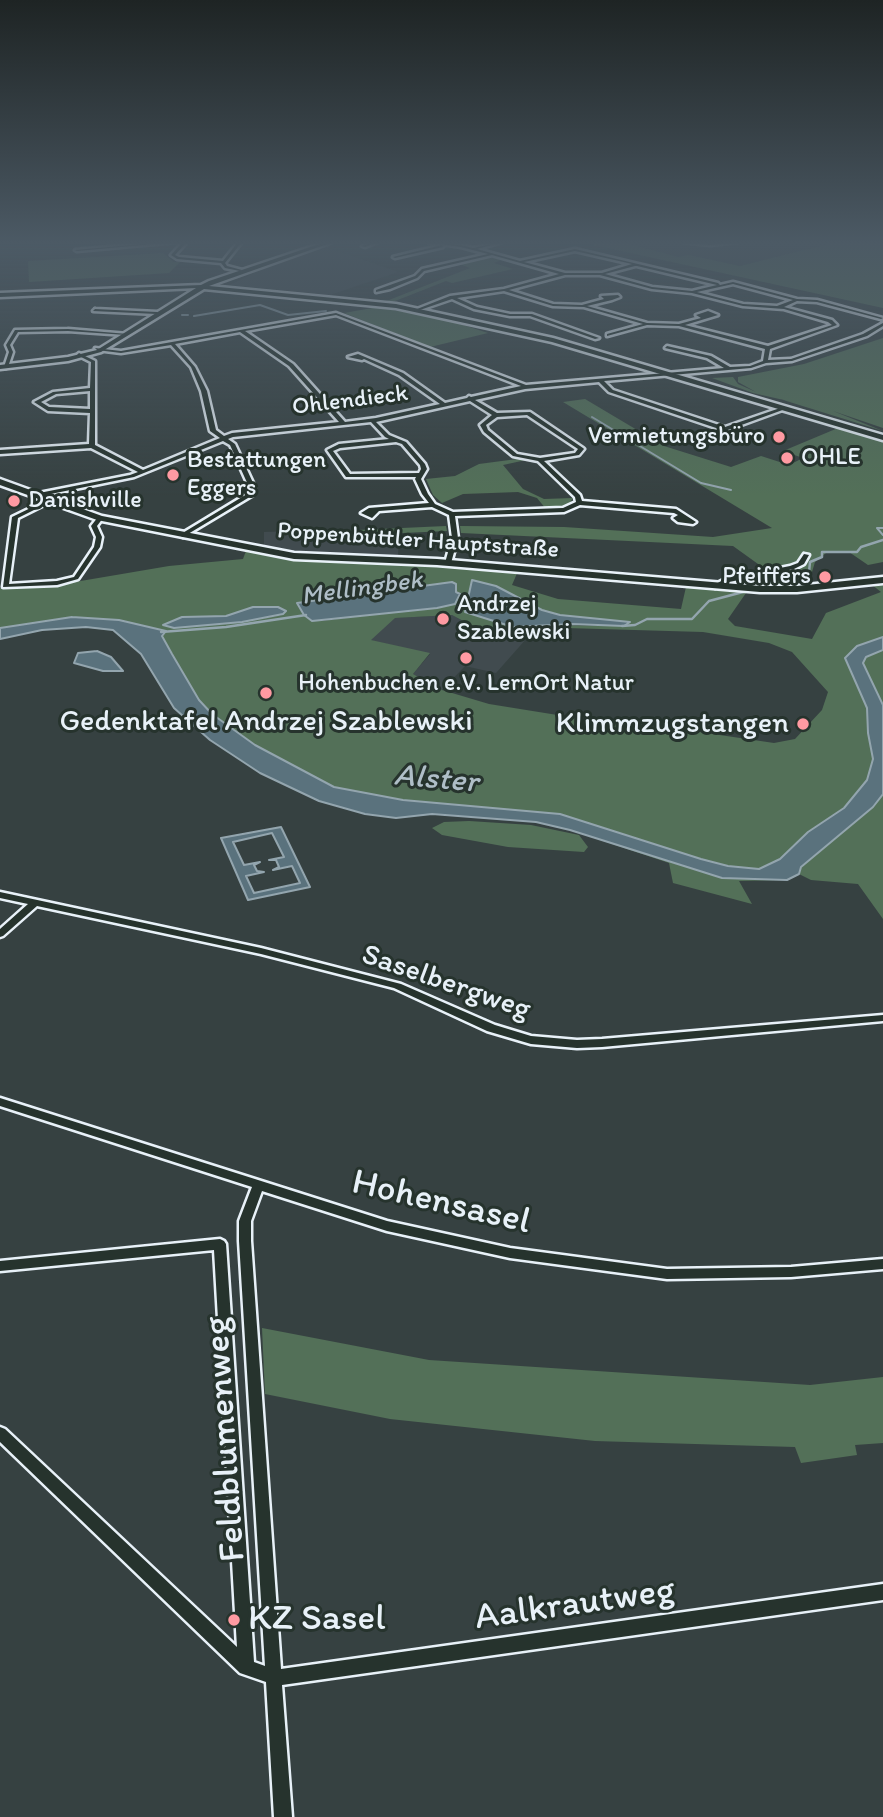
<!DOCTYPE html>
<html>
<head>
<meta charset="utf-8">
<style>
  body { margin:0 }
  canvas { display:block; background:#364141 }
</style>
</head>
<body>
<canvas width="883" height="1817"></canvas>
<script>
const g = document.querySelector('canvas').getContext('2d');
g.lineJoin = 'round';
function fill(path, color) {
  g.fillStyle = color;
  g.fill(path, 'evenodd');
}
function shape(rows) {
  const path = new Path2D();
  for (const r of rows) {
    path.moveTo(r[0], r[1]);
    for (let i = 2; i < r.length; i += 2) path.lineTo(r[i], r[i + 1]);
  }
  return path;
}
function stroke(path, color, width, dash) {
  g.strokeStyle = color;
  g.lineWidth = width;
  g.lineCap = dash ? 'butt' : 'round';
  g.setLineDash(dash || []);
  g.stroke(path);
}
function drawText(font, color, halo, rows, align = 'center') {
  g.font = font + ' Itim,sans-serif';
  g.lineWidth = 6;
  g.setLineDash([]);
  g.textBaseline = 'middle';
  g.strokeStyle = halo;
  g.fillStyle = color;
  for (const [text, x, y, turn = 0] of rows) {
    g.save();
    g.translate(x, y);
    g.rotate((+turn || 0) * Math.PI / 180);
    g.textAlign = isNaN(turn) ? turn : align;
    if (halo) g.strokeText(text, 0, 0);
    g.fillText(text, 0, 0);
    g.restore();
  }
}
const built = shape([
  [623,242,836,242,740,266,689,255,678,257],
  [323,246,398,272,330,295,230,285,276,262],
  [336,530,338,536,399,532,398,556,313,554,264,546,264,532],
  [452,615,484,632,527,638,496,673,465,666,442,690,413,674,430,654,370,640,394,618]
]);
const green = shape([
  [580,242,623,242,678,257,689,255,740,266,836,242,883,242,883,308],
  [163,253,174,262,180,262,169,273,29,282,28,261],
  [492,256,503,259,494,263,513,269,452,283,446,281,390,303,384,302,470,268,457,263],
  [378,307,451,321,488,333,430,347,344,313],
  [883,338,883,428,833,411,883,431,780,399,797,403,753,393,712,378,733,377,738,384,756,392,738,382,738,377,804,364],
  [585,399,664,446,731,467,761,456,789,465,803,458,783,451,838,428,883,442,883,562,868,565,849,552,826,553,815,562,812,572,786,580,790,585,743,585,735,582,772,574,733,546,461,533,460,526,564,527,713,537,772,528,563,402],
  [517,459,526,460,503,465,523,489,544,499,573,498,568,506,546,509,537,498,518,492,463,494,442,503,433,495,426,479,455,476,479,464],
  [446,526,447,531,338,536,336,531],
  [246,551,284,558,518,571,512,585,558,599,681,609,686,587,746,593,728,619,735,626,812,639,826,613,881,592,871,584,883,583,883,919,858,884,811,880,799,874,787,880,739,881,752,904,673,883,669,863,570,830,536,822,432,814,383,817,319,801,260,773,187,721,174,708,141,654,113,630,86,627,72,617,0,628,0,588,63,584,169,566,243,559],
  [472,580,496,586,542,610,560,615,630,622,624,626,542,625,465,611],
  [452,582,456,584,455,604,321,621,321,597],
  [285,611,282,615,242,622,174,628,207,618],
  [452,615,484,632,527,638,532,627,703,632,769,643,792,652,828,692,822,710,795,739,774,743,679,729,607,723,489,704,442,690,413,674,430,653,371,640,395,618],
  [469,821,531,825,579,835,588,847,584,852,508,847,442,835,432,828,444,822],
  [262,1328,429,1360,810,1385,883,1377,883,1443,855,1445,857,1455,801,1463,795,1447,595,1441,390,1419,265,1394]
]);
const water = shape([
  [472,580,496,586,542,610,560,615,630,622,624,626,572,624,513,627,465,612,472,580],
  [452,582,456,584,456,592,460,594,455,604,437,608,312,621,304,615,297,603,452,582],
  [253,607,278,607,286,611,283,614,242,622,174,628,163,625,182,617,226,616,253,607],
  [72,617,119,620,166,631,162,636,172,654,199,700,212,714,255,745,334,787,403,800,560,814,701,859,728,866,759,869,780,859,808,832,844,808,867,780,873,759,868,733,867,708,845,658,857,646,883,637,883,650,866,657,863,663,883,705,883,794,873,807,801,867,799,874,787,880,722,878,570,830,536,822,432,814,396,818,365,814,319,801,260,773,210,740,174,708,141,654,113,630,86,627,42,630,0,639,0,628,72,617],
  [97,651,111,657,123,671,103,671,74,663,78,653,97,651],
  [281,827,310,887,248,900,221,838,281,827],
  [272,833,284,857,269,860,276,860,279,867,273,870,292,866,300,883,254,893,246,876,264,872,257,871,254,865,260,862,244,865,233,842,272,833]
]);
const streamFar1 = shape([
  [182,315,188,315],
  [194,316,260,305,288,315,326,311],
  [592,417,701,483,731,490],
  [883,535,877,528,883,528]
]);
const stream = shape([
  [746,586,798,577,809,572,810,562,822,557,822,552,857,552,861,547,883,540],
  [622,626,635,625,647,619,692,619,709,601,743,592],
  [161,632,226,627,306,615]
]);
const street = shape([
  [164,242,176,242,77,251,75,250,164,242],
  [183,242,187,242,175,255,179,257,223,261,238,242,242,242,225,263,227,266,242,270,240,271,225,268,221,263,177,259,171,255,183,242],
  [373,242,378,242,365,247,362,246,373,242],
  [428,242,461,245,473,248,502,242,477,249,520,261,575,249,718,283,720,285,733,282,797,299,817,300,883,318,881,319,817,302,797,301,784,307,832,320,837,325,770,349,768,360,791,359,863,334,883,323,883,326,867,336,792,361,766,363,751,368,604,381,613,390,725,427,783,407,788,408,725,431,609,392,599,382,525,389,475,400,497,413,530,412,583,448,584,449,579,455,544,461,580,495,582,501,676,509,696,522,693,524,678,522,673,518,678,515,674,513,580,505,564,512,455,516,458,538,451,563,448,565,445,563,452,538,449,515,432,507,379,511,372,518,361,513,369,508,429,503,422,494,415,479,416,477,346,477,327,450,339,444,389,439,385,437,371,422,233,437,228,439,235,444,255,487,253,495,183,537,181,536,181,534,247,494,249,487,230,445,223,441,134,477,36,497,33,495,34,494,130,475,138,472,91,448,0,454,0,450,89,444,90,413,48,411,34,402,53,392,90,388,91,362,77,355,79,353,95,361,95,445,143,470,220,438,210,431,201,391,191,367,171,345,121,353,97,350,95,348,121,351,336,313,526,385,724,368,707,358,665,348,667,346,711,356,730,367,750,366,763,361,765,349,679,326,647,325,607,336,607,334,643,324,584,307,553,306,504,291,457,298,477,307,510,314,532,314,599,338,595,339,530,316,510,316,474,309,452,299,417,311,417,309,450,296,504,289,559,274,492,255,424,271,417,278,390,289,376,292,376,290,415,276,422,269,488,254,461,247,428,242],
  [575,251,632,264,602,273,565,273,524,262,575,251],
  [635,266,637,266,717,285,692,291,652,287,605,274,635,266],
  [565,275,600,275,652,289,692,293,743,306,784,309,828,322,832,325,768,346,685,325,718,315,708,311,696,315,701,318,679,324,647,323,587,306,612,300,620,297,618,295,601,296,604,299,582,305,553,304,509,290,565,275],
  [733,284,793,300,777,306,743,304,697,292,733,284],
  [336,315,521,386,471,397,469,396,467,398,445,403,403,373,358,354,348,357,362,360,364,359,399,375,440,404,376,418,345,422,293,364,245,331,336,315],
  [240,332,289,366,339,422,232,433,224,436,216,430,207,391,195,367,175,344,240,332],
  [90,391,90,409,49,407,41,402,56,394,90,391],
  [470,401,492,415,480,425,484,432,513,456,538,461,575,497,576,502,563,508,453,512,435,504,428,494,421,479,427,469,425,464,406,442,389,435,376,422,470,401],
  [527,415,578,449,575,453,540,458,517,454,488,430,486,425,497,417,527,415],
  [396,442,402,444,420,465,421,469,419,473,350,474,333,451,340,448,396,442],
  [683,242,710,243,737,242,710,245,683,242],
  [442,245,443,247,395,258,393,257,442,245],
  [95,309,157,312,159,313,157,314,93,311,95,309],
  [68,329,128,334,126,335,68,331,18,332,10,345,13,352,8,367,6,368,4,367,9,352,6,345,15,330,68,329],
  [47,500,52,501,18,518,9,584,57,581,74,577,94,547,96,537,91,526,98,517,100,516,103,518,97,526,102,537,100,547,78,579,57,585,3,587,12,517,47,500],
  [804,554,809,555,804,564,794,569,729,582,715,588,712,586,725,579,790,566,798,563,804,554],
  [0,892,261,948,401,984,495,1025,531,1036,577,1040,602,1039,883,1015,883,1021,602,1047,577,1048,531,1044,487,1031,394,988,261,954,37,906,3,936,0,937,0,929,28,904,0,898,0,892],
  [0,1098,387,1221,510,1248,667,1269,791,1267,883,1259,883,1269,791,1277,667,1279,510,1258,387,1231,262,1191,251,1221,251,1241,281,1669,883,1584,883,1600,282,1685,292,1817,274,1817,266,1682,240,1673,0,1442,0,1427,5,1429,237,1647,214,1250,0,1271,0,1261,220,1239,224,1241,226,1244,254,1662,265,1666,239,1241,239,1221,252,1187,0,1106,0,1098]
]);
const secondary = shape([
  [325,242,333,242,209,286,396,304,553,338,883,435,883,440,552,342,396,308,204,289,101,352,68,361,0,369,0,365,68,357,97,350,196,288,0,297,0,293,201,285,209,281,325,242],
  [0,479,102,516,294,553,437,559,760,586,797,586,883,577,883,583,797,592,760,592,437,565,294,559,97,520,0,485,0,479]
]);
const markers = [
  [779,437,7,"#ff9aa2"],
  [787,458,7,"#ff9aa2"],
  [173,475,7,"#ff9aa2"],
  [14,501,7,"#ff9aa2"],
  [825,577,7,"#ff9aa2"],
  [443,619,7,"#ff9aa2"],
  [466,658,7,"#ff9aa2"],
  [266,693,7,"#ff9aa2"],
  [803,724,7,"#ff9aa2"],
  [234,1620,7,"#ff9aa2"]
];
const farStreetnames = [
  ["Ohlendieck",350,401,-7],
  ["Poppenbüttler Hauptstraße",418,541,4]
];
const farPoinames = [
  ["Vermietungsbüro",765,437,"right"],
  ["OHLE",801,458],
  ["Bestattungen",187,461],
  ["Eggers",187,489],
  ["Danishville",28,501],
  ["Pfeiffers",811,577,"right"],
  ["Andrzej",457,605],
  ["Szablewski",457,633],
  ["Hohenbuchen e.V. LernOrt Natur",466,684,"center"]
];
const farWaternames = [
  ["Mellingbek",362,589,-8]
];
const poiNames = [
  ["Gedenktafel Andrzej Szablewski",266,722],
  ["Klimmzugstangen",789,724,"right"]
];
const streetNames = [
  ["Saselbergweg",446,983,19]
];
const waterNames = [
  ["Alster",436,780,5]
];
const nearStreetnames = [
  ["Hohensasel",441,1203,13],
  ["Feldblumenweg",226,1439,-94],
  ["Aalkrautweg",575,1605,-8]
];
const nearPoinames = [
  ["KZ Sasel",248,1620]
];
fill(built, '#414b4f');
fill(green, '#537058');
fill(water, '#5a727d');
stroke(water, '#93a5ae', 2);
stroke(streamFar1, '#93a5ae', 2);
stroke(stream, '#93a5ae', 2.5);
stroke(street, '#e8f1f8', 5);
stroke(secondary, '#e8f1f8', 5);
fill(street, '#26332d');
fill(secondary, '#26332d');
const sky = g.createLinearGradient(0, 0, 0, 496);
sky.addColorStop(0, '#1e2424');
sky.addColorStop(0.49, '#4c5a65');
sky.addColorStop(1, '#4c5a6500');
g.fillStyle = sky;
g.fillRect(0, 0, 883, 496);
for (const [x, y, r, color] of markers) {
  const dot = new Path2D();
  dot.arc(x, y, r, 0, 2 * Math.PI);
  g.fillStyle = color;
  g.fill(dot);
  stroke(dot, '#26332d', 2.5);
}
drawText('24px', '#e8f1f8', '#26332d', farStreetnames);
drawText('24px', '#e8f1f8', '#26332d', farPoinames, 'left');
drawText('italic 26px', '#afbec7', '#26332d', farWaternames);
drawText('30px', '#e8f1f8', '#26332d', poiNames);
drawText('30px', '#e8f1f8', '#26332d', streetNames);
drawText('italic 32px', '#afbec7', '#26332d', waterNames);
drawText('37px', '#e8f1f8', '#26332d', nearStreetnames);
drawText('37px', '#e8f1f8', '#26332d', nearPoinames, 'left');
</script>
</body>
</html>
